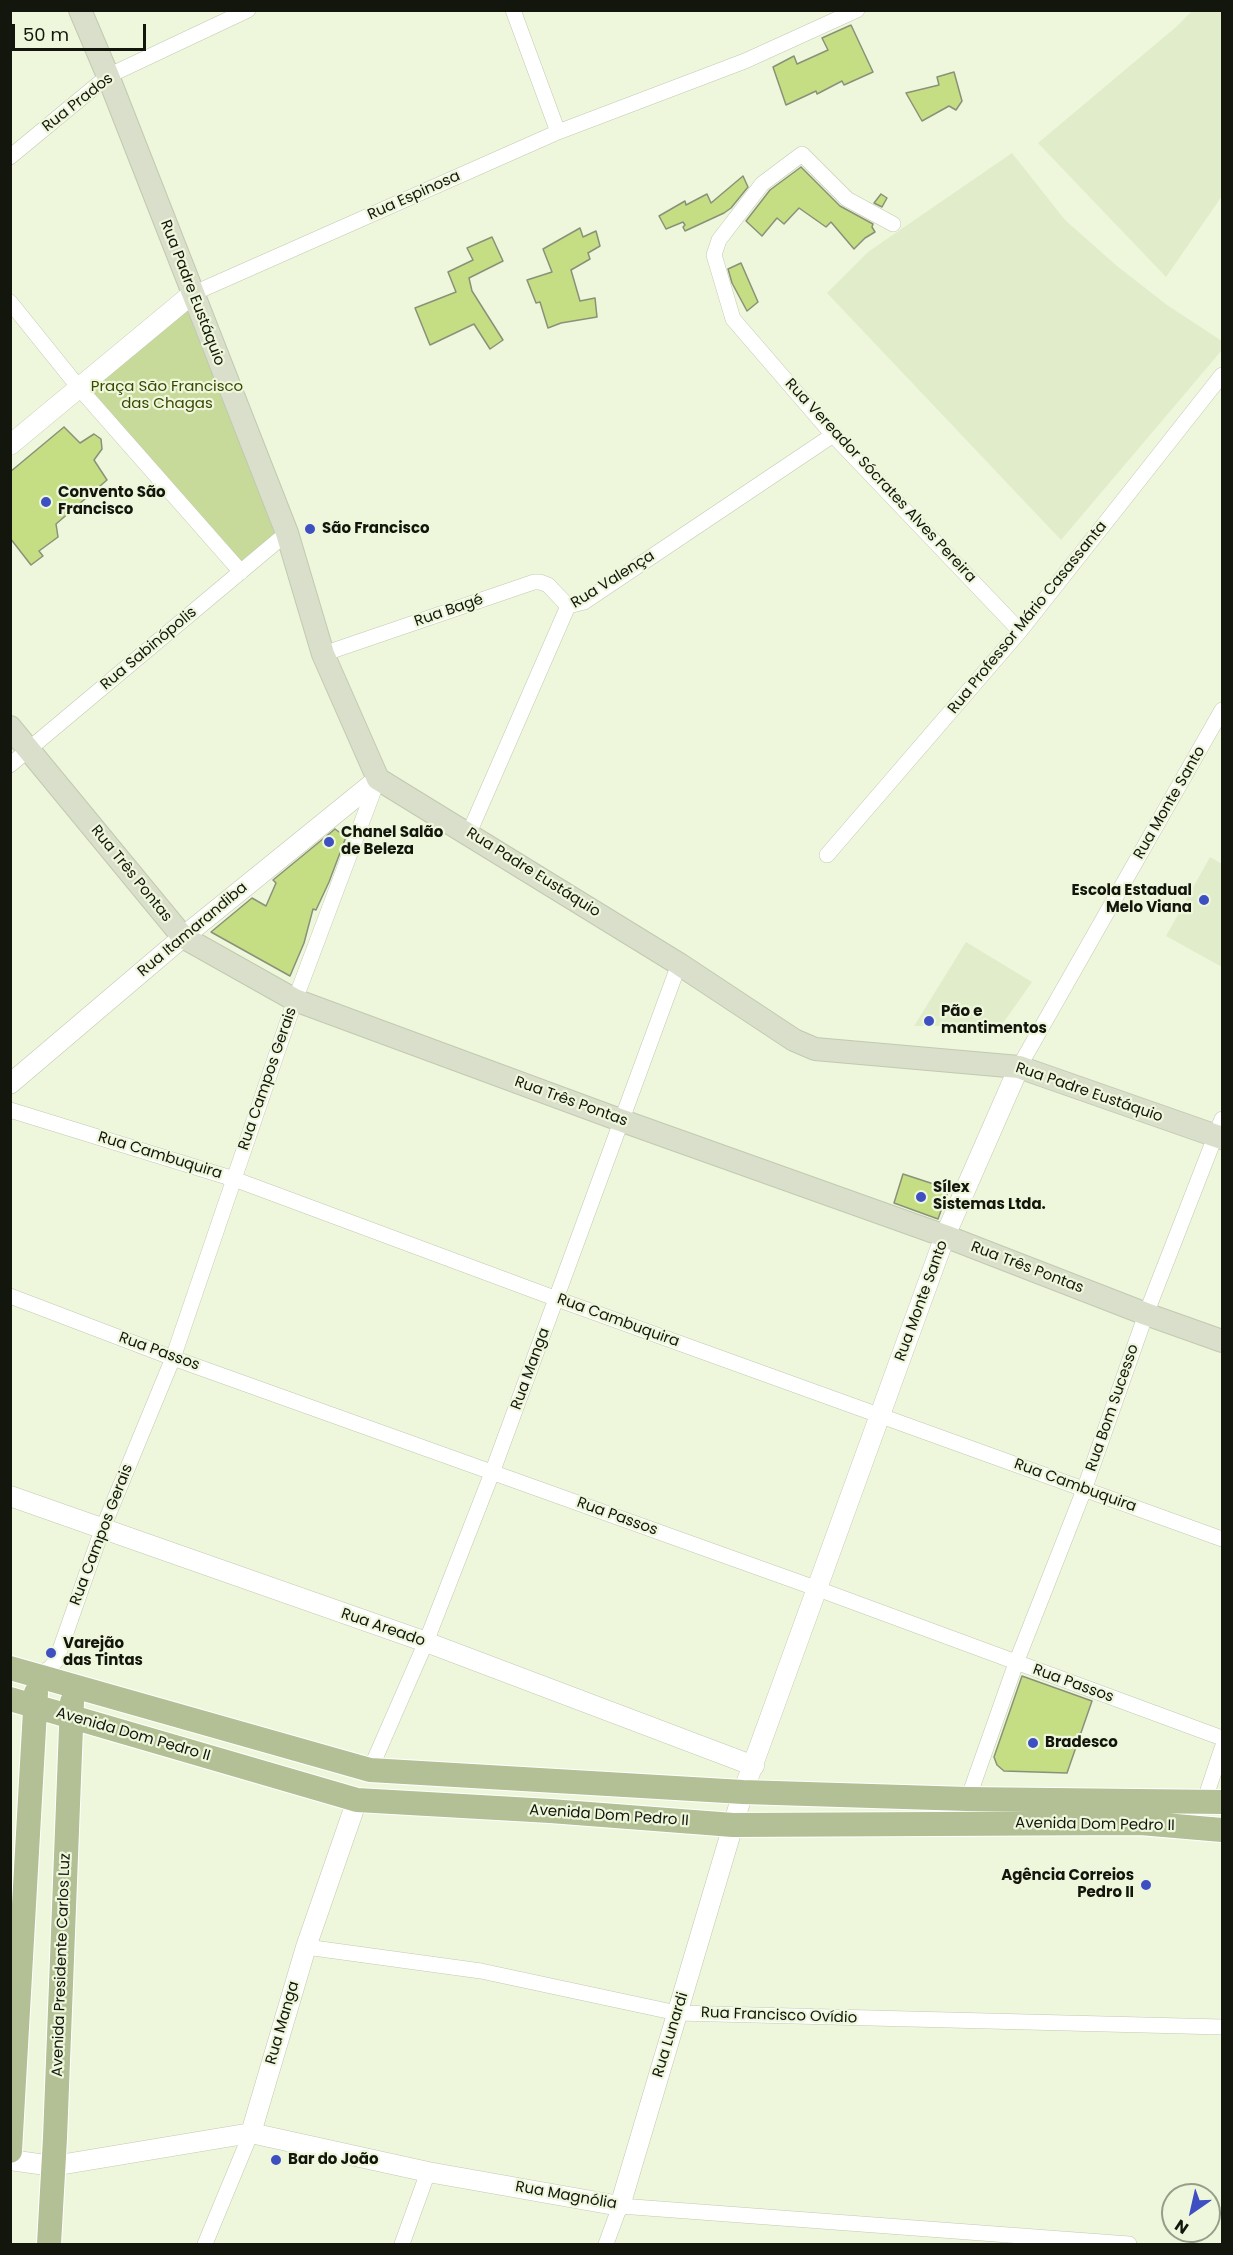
<!DOCTYPE html>
<html>
<head>
<meta charset="utf-8">
<style>
  body { margin:0 }
  #map { position:relative; width:1233px; height:2255px; overflow:hidden; background:#eef7dc; font-family:Poppins,sans-serif }
  canvas { display:block }
  .frame { position:absolute; inset:0; border:12px solid #13160c; pointer-events:none }
  .north { position:absolute; left:1161px; top:2183px; width:60px; height:60px; box-sizing:border-box; background:#eef7dc; border:2px solid #969d89; border-radius:50%; rotate:214deg; font-size:16px; font-weight:700; line-height:24px; text-align:center; color:#13160c }
  .north::after { content:''; display:block; margin:auto; width:21px; height:27px; background:#3e4fc2; clip-path:polygon(50% 0,100% 100%,50% 72%,0 100%) }
  .scale { position:absolute; left:12px; top:24px; width:134px; height:27px; box-sizing:border-box; border:3px solid #13160c; border-top:0; padding-left:8px; font-size:18px; line-height:21px; white-space:nowrap; color:#13160c; -webkit-text-stroke:4px #eef7dc; paint-order:stroke }
</style>
</head>
<body>
<div id="map">
<canvas width="1233" height="2255"></canvas>
<div class="frame"></div>
<div class="north">N</div>
<div class="scale">50 m</div>
</div>
<script>
const g = document.querySelector('canvas').getContext('2d');
g.lineJoin = 'round';
function fill(path, color) {
  g.fillStyle = color;
  g.fill(path, 'evenodd');
}
function shape(rows) {
  const path = new Path2D();
  for (const r of rows) {
    path.moveTo(r[0], r[1]);
    for (let i = 2; i < r.length; i += 2) path.lineTo(r[i], r[i + 1]);
  }
  return path;
}
function stroke(path, color, width, dash) {
  g.strokeStyle = color;
  g.lineWidth = width;
  g.lineCap = dash ? 'butt' : 'round';
  g.setLineDash(dash || []);
  g.stroke(path);
}
function drawText(font, color, halo, rows, align = 'center') {
  g.font = font + ' Poppins,sans-serif';
  g.lineWidth = 4.5;
  g.setLineDash([]);
  g.textBaseline = 'middle';
  g.strokeStyle = halo;
  g.fillStyle = color;
  for (const [text, x, y, turn = 0] of rows) {
    g.save();
    g.translate(x, y);
    g.rotate((+turn || 0) * Math.PI / 180);
    g.textAlign = isNaN(turn) ? turn : align;
    if (halo) g.strokeText(text, 0, 0);
    g.fillText(text, 0, 0);
    g.restore();
  }
}
const built = shape([
  [1192,11,1222,11,1222,196,1166,277,1038,143,1176,27],
  [1012,153,1065,220,1117,266,1167,305,1222,341,1222,350,1061,540,827,293,868,252],
  [1210,857,1222,864,1222,967,1166,936],
  [966,942,1032,982,1001,1026,914,1026]
]);
const green = shape([
  [192,294,287,533,241,572,80,389]
]);
const building = shape([
  [851,25,873,72,844,85,842,81,817,94,816,91,786,105,773,67,794,56,797,64,828,50,822,38,851,25],
  [954,72,962,101,956,110,949,106,922,121,906,93,939,85,937,77,954,72],
  [801,167,840,206,873,224,872,227,875,232,865,238,854,249,831,222,826,227,799,208,784,224,777,218,762,236,746,221,770,190,801,167],
  [743,176,748,187,731,208,724,213,685,231,683,227,685,225,683,222,666,229,659,216,685,201,686,205,707,194,711,203,743,176],
  [881,194,887,198,882,207,874,203,881,194],
  [580,228,583,237,596,231,600,246,588,253,590,259,571,270,580,301,595,298,597,317,561,323,548,328,540,302,536,303,527,280,552,272,543,249,580,228],
  [492,237,503,261,469,278,472,291,503,340,490,349,474,324,430,345,415,308,456,292,448,272,473,260,467,248,492,237],
  [741,263,758,302,747,311,732,283,728,269,741,263],
  [64,427,80,443,94,434,101,439,102,449,94,460,107,480,56,524,58,537,39,551,43,556,31,565,10,538,10,472,64,427],
  [335,829,346,837,329,882,316,910,313,909,304,943,290,976,211,932,252,898,266,906,276,883,273,880,335,829],
  [903,1174,949,1189,938,1219,894,1203,903,1174],
  [1022,1676,1092,1701,1067,1773,1004,1771,997,1765,994,1757,1022,1676]
]);
const minor = shape([
  [513,10,558,132],
  [10,157,108,76,248,10],
  [893,224,847,199,802,154,762,184,719,240,714,255,733,319,833,435,1020,631],
  [192,294,558,132,745,61,857,10],
  [10,302,80,389,241,572],
  [568,606,584,602,833,435],
  [323,654,534,582,540,582,548,585,568,606],
  [10,765,287,533],
  [469,833,568,606],
  [827,855,1020,631,1222,375],
  [1019,1067,1222,710],
  [10,1110,234,1179,557,1299,1222,1539],
  [10,1296,173,1358,818,1589,1222,1738],
  [38,1675,50,1668,56,1661,102,1530,173,1358,295,1000,378,779],
  [370,1770,426,1642,492,1473,679,964],
  [968,1799,1016,1663,1084,1490,1146,1314,1222,1119],
  [1204,1802,1222,1748],
  [306,1947,481,1971,677,2013,1222,2027],
  [205,2244,251,2133],
  [402,2244,428,2172],
  [606,2244,620,2206,1129,2244]
]);
const tertiary = shape([
  [10,445,192,294],
  [10,1084,183,937,378,779],
  [10,1496,426,1642,754,1766],
  [251,2133,306,1947,357,1800],
  [10,2160,53,2166,251,2133,428,2172,620,2206,743,1792,945,1236,1019,1067]
]);
const secondary = shape([
  [80,10,108,76,287,533,323,654,378,779,679,964,794,1040,815,1049,1019,1067,1222,1138],
  [10,727,183,937,295,1000,620,1120,945,1236,1146,1314,1222,1341]
]);
const primary = shape([
  [10,1668,370,1770,743,1792,968,1799,1222,1802],
  [10,1699,357,1800,550,1811,733,1825,1140,1823,1222,1830],
  [10,2151,36,1693],
  [49,2244,55,2138,72,1702]
]);
const markers = [
  [46,502,6,"#3e4fc2"],
  [310,529,6,"#3e4fc2"],
  [329,842,6,"#3e4fc2"],
  [1204,900,6,"#3e4fc2"],
  [929,1021,6,"#3e4fc2"],
  [921,1197,6,"#3e4fc2"],
  [51,1653,6,"#3e4fc2"],
  [1033,1743,6,"#3e4fc2"],
  [1146,1885,6,"#3e4fc2"],
  [276,2160,6,"#3e4fc2"]
];
const streetNames = [
  ["Rua Prados",78,103,-38],
  ["Rua Espinosa",414,196,-24],
  ["Rua Padre Eustáquio",192,293,69],
  ["Rua Vereador Sócrates Alves Pereira",880,481,47],
  ["Rua Valença",613,580,-32],
  ["Rua Bagé",449,611,-19],
  ["Rua Professor Mário Casassanta",1028,618,-51],
  ["Rua Sabinópolis",149,649,-40],
  ["Rua Monte Santo",1170,803,-60],
  ["Rua Padre Eustáquio",533,873,32],
  ["Rua Três Pontas",131,874,51],
  ["Rua Itamarandiba",193,930,-40],
  ["Rua Campos Gerais",268,1079,-71],
  ["Rua Padre Eustáquio",1089,1093,19],
  ["Rua Três Pontas",571,1102,20],
  ["Rua Cambuquira",160,1156,17],
  ["Rua Três Pontas",1027,1268,21],
  ["Rua Monte Santo",922,1301,-70],
  ["Rua Cambuquira",618,1321,20],
  ["Rua Passos",159,1352,20],
  ["Rua Manga",531,1369,-70],
  ["Rua Bom Sucesso",1113,1408,-71],
  ["Rua Cambuquira",1075,1486,20],
  ["Rua Passos",617,1517,20],
  ["Rua Campos Gerais",102,1535,-69],
  ["Rua Areado",383,1628,19],
  ["Rua Passos",1073,1684,20],
  ["Avenida Dom Pedro II",133,1735,16],
  ["Avenida Dom Pedro II",609,1816,4],
  ["Avenida Dom Pedro II",1095,1825,1],
  ["Avenida Presidente Carlos Luz",62,1965,-88],
  ["Rua Francisco Ovídio",779,2016,2],
  ["Rua Manga",283,2023,-74],
  ["Rua Lunardi",671,2035,-73],
  ["Rua Magnólia",566,2196,10]
];
const parkNames = [
  ["Praça São Francisco",167,387],
  ["das Chagas",167,404]
];
const poiNames = [
  ["Convento São",58,493],
  ["Francisco",58,510],
  ["São Francisco",322,529],
  ["Chanel Salão",341,833],
  ["de Beleza",341,850],
  ["Escola Estadual",1192,891,"right"],
  ["Melo Viana",1192,908,"right"],
  ["Pão e",941,1012],
  ["mantimentos",941,1029],
  ["Sílex",933,1188],
  ["Sistemas Ltda.",933,1205],
  ["Varejão",63,1644],
  ["das Tintas",63,1661],
  ["Bradesco",1045,1743],
  ["Agência Correios",1134,1876,"right"],
  ["Pedro II",1134,1893,"right"],
  ["Bar do João",288,2160]
];
fill(built, '#e1ecca');
fill(green, '#c7da9a');
fill(building, '#c5de83');
stroke(building, '#8a9179', 1.5);
stroke(minor, '#c1cab0', 16);
stroke(tertiary, '#c1cab0', 21);
stroke(secondary, '#c1cab0', 24);
stroke(primary, '#fff', 26);
stroke(minor, '#fff', 15);
stroke(tertiary, '#fff', 20);
stroke(secondary, '#d9dfca', 22);
stroke(primary, '#b3bf94', 24);
for (const [x, y, r, color] of markers) {
  const dot = new Path2D();
  dot.arc(x, y, r, 0, 2 * Math.PI);
  g.fillStyle = color;
  g.fill(dot);
  stroke(dot, '#eef7dc', 2);
}
drawText('15px', '#13160c', '#eef7dc', streetNames);
drawText('15px', '#3a4801', '#eef7dc', parkNames);
drawText('bold 15px', '#13160c', '#eef7dc', poiNames, 'left');
</script>
</body>
</html>
